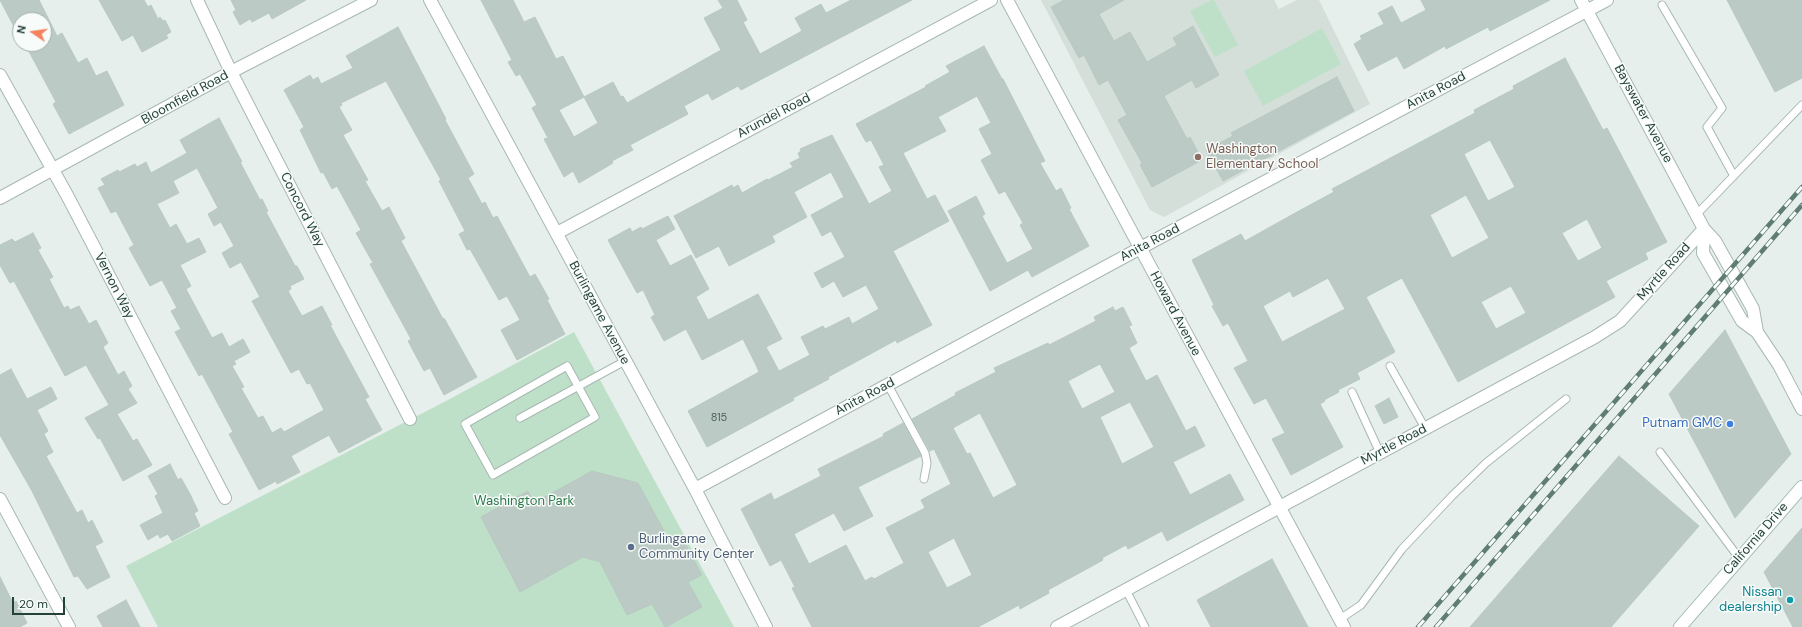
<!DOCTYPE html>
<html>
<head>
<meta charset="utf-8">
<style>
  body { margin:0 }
  #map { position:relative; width:1802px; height:627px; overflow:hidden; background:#e6efeb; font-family:"DM Sans",sans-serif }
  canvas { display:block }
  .north { position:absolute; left:12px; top:12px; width:40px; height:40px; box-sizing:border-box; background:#f7fbf9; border:1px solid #a3b1ad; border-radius:50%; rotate:283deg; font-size:11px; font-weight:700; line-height:16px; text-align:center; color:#24423a }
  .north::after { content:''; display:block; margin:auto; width:14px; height:18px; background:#f4845f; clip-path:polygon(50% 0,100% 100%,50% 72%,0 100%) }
  .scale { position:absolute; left:12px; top:597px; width:53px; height:18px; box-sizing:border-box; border:2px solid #24423a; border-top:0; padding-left:5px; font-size:12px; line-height:14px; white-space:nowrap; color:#24423a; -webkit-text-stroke:3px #f7fbf9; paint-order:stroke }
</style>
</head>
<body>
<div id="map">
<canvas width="1802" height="627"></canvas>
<div class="north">N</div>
<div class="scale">20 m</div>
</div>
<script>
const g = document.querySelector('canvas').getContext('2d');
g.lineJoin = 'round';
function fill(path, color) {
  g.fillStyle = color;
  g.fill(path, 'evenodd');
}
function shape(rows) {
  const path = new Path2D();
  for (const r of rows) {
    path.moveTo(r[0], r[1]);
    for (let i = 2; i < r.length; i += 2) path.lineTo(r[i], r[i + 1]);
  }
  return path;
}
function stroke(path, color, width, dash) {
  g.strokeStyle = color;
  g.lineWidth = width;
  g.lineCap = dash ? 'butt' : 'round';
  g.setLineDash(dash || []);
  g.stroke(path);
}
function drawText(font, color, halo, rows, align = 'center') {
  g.font = font + ' "DM Sans",sans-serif';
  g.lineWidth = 3;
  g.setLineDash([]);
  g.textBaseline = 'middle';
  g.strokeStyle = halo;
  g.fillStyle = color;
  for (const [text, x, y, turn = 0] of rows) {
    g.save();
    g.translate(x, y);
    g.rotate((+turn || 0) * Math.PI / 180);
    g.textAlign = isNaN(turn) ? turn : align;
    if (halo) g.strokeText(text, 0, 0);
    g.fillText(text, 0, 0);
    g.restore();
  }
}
const built = shape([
  [1041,0,1274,0,1279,9,1297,0,1319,0,1370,104,1164,217,1150,210]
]);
const green = shape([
  [1211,0,1214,0,1238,45,1215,57,1190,11],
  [1322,28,1341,64,1263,106,1244,71],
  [574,332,734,627,158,627,126,566,448,400]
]);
const building = shape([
  [0,0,39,0,57,36,62,33,78,63,87,58,96,76,107,71,124,105,69,134,53,104,56,102,25,44,44,44,44,20,20,20,20,38,0,0],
  [99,0,144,0,148,7,151,5,158,19,160,17,163,21,165,20,171,32,166,35,168,38,142,52,133,35,122,41,99,0],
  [231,0,306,0,272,19,269,13,252,22,250,19,240,25,233,12,236,10,231,0],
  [481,0,513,0,524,22,535,17,556,59,563,56,584,97,559,110,574,137,598,123,584,97,613,82,621,97,623,96,627,103,721,50,704,18,723,8,718,0,737,0,747,20,743,22,760,54,802,31,795,18,821,4,826,13,851,0,912,0,741,90,738,86,712,100,708,93,684,106,688,114,630,145,633,150,612,161,613,163,579,183,573,171,564,177,544,139,548,138,532,108,537,105,520,74,516,76,508,62,512,60,481,0],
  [1064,0,1124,0,1099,14,1114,41,1130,32,1147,62,1177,45,1173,38,1193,26,1219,75,1196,88,1192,80,1164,96,1187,139,1190,137,1202,160,1152,187,1140,165,1142,163,1118,120,1127,115,1108,80,1099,85,1084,55,1079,58,1051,7,1064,0],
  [1421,0,1550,0,1490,31,1488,27,1446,49,1445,46,1404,69,1397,56,1368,71,1354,44,1362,39,1360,36,1384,24,1378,13,1392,6,1401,23,1426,10,1421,0],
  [1727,0,1802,0,1802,78,1775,92,1727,0],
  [398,27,446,119,445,120,474,174,468,178,482,204,485,202,493,218,497,216,530,277,535,274,549,299,547,300,565,334,517,360,501,330,520,320,507,296,499,300,470,249,467,250,459,234,465,231,439,181,441,180,386,81,341,103,342,105,339,107,352,130,343,135,368,180,365,181,382,211,389,207,405,238,401,241,443,319,444,318,477,377,444,395,430,368,424,371,408,341,411,339,370,264,373,263,356,233,361,230,337,186,332,189,323,172,321,173,300,130,304,127,284,90,310,75,313,80,318,77,321,84,353,68,346,56,398,27],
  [984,46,1002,79,1003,79,1045,161,1040,163,1056,191,1061,188,1071,208,1069,209,1089,246,1032,277,1028,270,990,291,948,211,976,196,985,214,982,216,1007,263,1033,249,1020,225,1023,223,1005,191,999,194,981,160,992,154,979,129,991,123,977,96,938,117,946,131,903,153,927,199,935,195,949,221,893,251,932,325,897,343,896,340,828,377,829,379,793,398,794,400,707,447,688,411,759,372,756,365,743,339,702,360,686,329,664,341,651,317,655,315,643,290,637,293,608,240,630,228,632,232,641,227,642,229,668,216,675,229,656,240,670,266,691,255,709,289,696,297,708,320,758,294,782,339,766,347,779,371,810,355,801,337,823,326,825,329,849,317,852,324,879,309,866,285,843,297,834,281,822,288,814,273,845,257,831,231,822,236,811,215,844,197,831,172,794,192,807,217,772,236,775,242,729,266,719,246,696,258,674,216,732,185,733,188,738,185,742,193,767,179,768,180,793,167,790,163,800,158,798,153,801,151,800,149,832,135,869,204,892,191,879,167,884,165,871,140,866,142,856,124,926,87,925,86,950,72,946,66,984,46],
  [1565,58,1603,130,1607,128,1667,242,1645,253,1648,259,1606,281,1615,297,1458,382,1402,278,1366,297,1395,352,1357,373,1360,379,1338,390,1339,392,1324,400,1325,401,1320,404,1343,447,1291,475,1272,439,1285,433,1266,398,1254,404,1234,368,1248,361,1228,323,1223,326,1212,306,1214,305,1192,260,1241,234,1245,241,1297,212,1334,192,1332,189,1475,113,1474,110,1514,89,1513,86,1565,58],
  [1490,140,1515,187,1488,201,1464,154,1490,140],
  [1466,195,1489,238,1452,258,1430,215,1466,195],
  [1587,219,1602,248,1578,261,1562,233,1587,219],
  [1328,278,1345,309,1282,342,1263,306,1290,291,1293,297,1328,278],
  [1511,286,1526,313,1496,329,1481,302,1511,286],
  [1337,77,1354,111,1223,181,1206,150,1233,136,1231,133,1337,77],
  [219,118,242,162,240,162,260,200,262,199,268,211,266,212,295,266,297,266,304,279,290,286,291,289,288,291,302,316,322,306,332,325,330,325,369,397,365,399,382,430,339,453,329,435,291,456,300,472,277,484,276,481,259,490,229,434,233,432,202,374,199,376,175,332,181,329,171,311,177,308,162,280,150,286,129,248,134,245,116,211,111,213,98,188,105,185,101,179,118,170,119,172,135,164,137,167,146,162,151,173,187,153,180,140,219,118],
  [197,168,218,208,208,214,214,226,221,222,234,246,222,253,230,268,241,262,260,297,252,301,291,373,299,369,307,384,310,383,324,410,284,432,281,428,272,433,263,416,258,418,241,388,244,387,232,366,236,364,234,361,250,352,243,339,229,347,222,333,212,338,186,289,191,286,180,265,206,252,199,238,187,244,176,224,170,228,157,204,179,193,173,181,197,168],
  [33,233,41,248,38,250,53,277,49,279,64,308,68,306,70,310,79,306,89,324,96,320,108,343,103,347,118,375,124,371,132,386,128,389,137,403,117,414,133,441,137,439,152,465,123,481,100,438,98,439,85,418,109,405,86,365,65,376,14,281,10,283,0,265,0,245,12,239,15,242,33,233],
  [1113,307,1115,311,1123,307,1132,325,1129,326,1137,343,1129,348,1146,381,1157,375,1186,431,1195,426,1205,446,1173,462,1190,495,1230,474,1244,500,1167,541,1162,531,1128,549,1126,545,1102,558,1103,560,1083,571,1048,590,1049,593,1020,609,1019,605,978,627,812,627,792,588,795,587,781,560,770,566,741,509,771,493,774,500,821,476,818,469,884,436,883,434,903,423,921,456,858,487,873,516,844,531,834,513,794,534,809,564,846,545,865,581,872,577,874,579,904,563,886,528,925,508,921,500,951,484,934,449,930,451,912,419,956,395,955,393,996,372,994,368,1048,343,1049,345,1096,321,1094,317,1113,307],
  [1100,364,1115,392,1082,409,1068,381,1100,364],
  [1130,402,1154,447,1122,464,1100,417,1130,402],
  [980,413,1017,485,993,498,970,453,967,454,953,428,980,413],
  [954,538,972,575,947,588,928,552,954,538],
  [1725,330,1791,454,1735,518,1669,394,1725,330],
  [11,369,27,399,51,387,57,399,37,410,48,431,44,434,53,452,46,456,77,513,82,510,88,523,92,520,103,542,95,546,110,577,87,589,78,576,74,577,32,491,0,435,0,375,11,369],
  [1389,398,1398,417,1384,424,1375,406,1389,398],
  [1619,456,1699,526,1611,627,1470,627,1619,456],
  [170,464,178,480,181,478,190,494,198,511,194,513,200,526,172,541,168,534,160,538,158,534,148,540,140,525,163,513,155,496,158,494,148,476,170,464],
  [592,471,638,483,670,542,681,536,702,575,688,582,702,607,666,627,665,627,652,604,627,615,600,562,583,557,520,592,481,517,528,491,534,503,592,471],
  [1802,528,1802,627,1793,627,1764,572,1802,528],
  [1272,559,1308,627,1211,627,1197,600,1272,559],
  [0,577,13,603,16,601,27,623,20,627,0,627,0,577],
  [126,600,140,627,103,627,97,616,126,600]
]);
const service = shape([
  [1662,5,1722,108,1707,127,1734,176],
  [1697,214,1802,105],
  [567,366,595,417,493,475,465,424,567,366],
  [1390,366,1425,428],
  [888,385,925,453,927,463,924,479],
  [1352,392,1380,453],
  [520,418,625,361],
  [1660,452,1739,558],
  [1126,590,1145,627],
  [1340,619,1361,605,1402,549,1452,496,1486,463,1566,399]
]);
const minor = shape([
  [197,0,231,72,410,419],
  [430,0,695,489,766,627],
  [1581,0,1704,229,1715,241,1753,309,1757,332],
  [0,75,68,197,225,498],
  [0,198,231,72,371,0],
  [1704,229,1703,253,1742,321,1757,332,1779,365,1802,409],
  [557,233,991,0],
  [695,489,1159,238,1607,0],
  [0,499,69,627],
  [1057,627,1595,337,1620,321,1704,229]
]);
const tertiary = shape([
  [1007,0,1344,627]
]);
const secondary = shape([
  [1680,627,1802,487]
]);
const rail = shape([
  [1418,627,1802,187],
  [1436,627,1802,205]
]);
const markers = [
  [1198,157,4,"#8d6e63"],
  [1730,424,4,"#3f7fe0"],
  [631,547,4,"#5c6f8a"],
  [1790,600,4,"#0f9aa8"]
];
const numberNames = [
  ["815",719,418]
];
const streetNames = [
  ["Anita Road",1436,91,-28],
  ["Bloomfield Road",185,98,-29],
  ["Bayswater Avenue",1643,114,62],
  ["Arundel Road",774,116,-28],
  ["Concord Way",302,210,63],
  ["Anita Road",1150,243,-28],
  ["Myrtle Road",1664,272,-48],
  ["Vernon Way",114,286,63],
  ["Burlingame Avenue",599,313,62],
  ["Howard Avenue",1175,314,62],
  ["Anita Road",865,397,-28],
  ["Myrtle Road",1394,445,-28],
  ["California Drive",1756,539,-49]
];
const educationNames = [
  ["Washington",1206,150],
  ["Elementary School",1206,165]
];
const shopNames = [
  ["Putnam GMC",1722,424]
];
const parkNames = [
  ["Washington Park",524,502]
];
const serviceNames = [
  ["Burlingame",639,540],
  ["Community Center",639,555]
];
const cultureNames = [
  ["Nissan",1782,593],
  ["dealership",1782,608]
];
fill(built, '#d4dfda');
fill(green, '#bfe0c8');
fill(building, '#bbcac4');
stroke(building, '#b8c9c2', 1);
stroke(service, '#a8b8b2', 9);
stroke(minor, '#a8b8b2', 14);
stroke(tertiary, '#a8b8b2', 14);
stroke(secondary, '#a4bbb3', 14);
stroke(service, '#fff', 7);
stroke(minor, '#fff', 12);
stroke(tertiary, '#fff', 12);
stroke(secondary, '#fff', 12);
stroke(rail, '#5f7d75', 4.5);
stroke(rail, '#f7fbf9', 3, [9]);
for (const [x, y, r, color] of markers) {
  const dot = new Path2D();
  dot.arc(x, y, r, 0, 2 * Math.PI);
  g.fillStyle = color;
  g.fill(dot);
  stroke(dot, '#f7fbf9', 1.5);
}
drawText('11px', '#4a645c', null, numberNames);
drawText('13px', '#24423a', '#f7fbf9', streetNames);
drawText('13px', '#785e54', '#f7fbf9', educationNames, 'left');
drawText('13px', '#366cbe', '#f7fbf9', shopNames, 'right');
drawText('13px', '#2d7a4b', '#f7fbf9', parkNames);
drawText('13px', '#4e5e75', '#f7fbf9', serviceNames, 'left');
drawText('13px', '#0d838f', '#f7fbf9', cultureNames, 'right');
</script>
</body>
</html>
